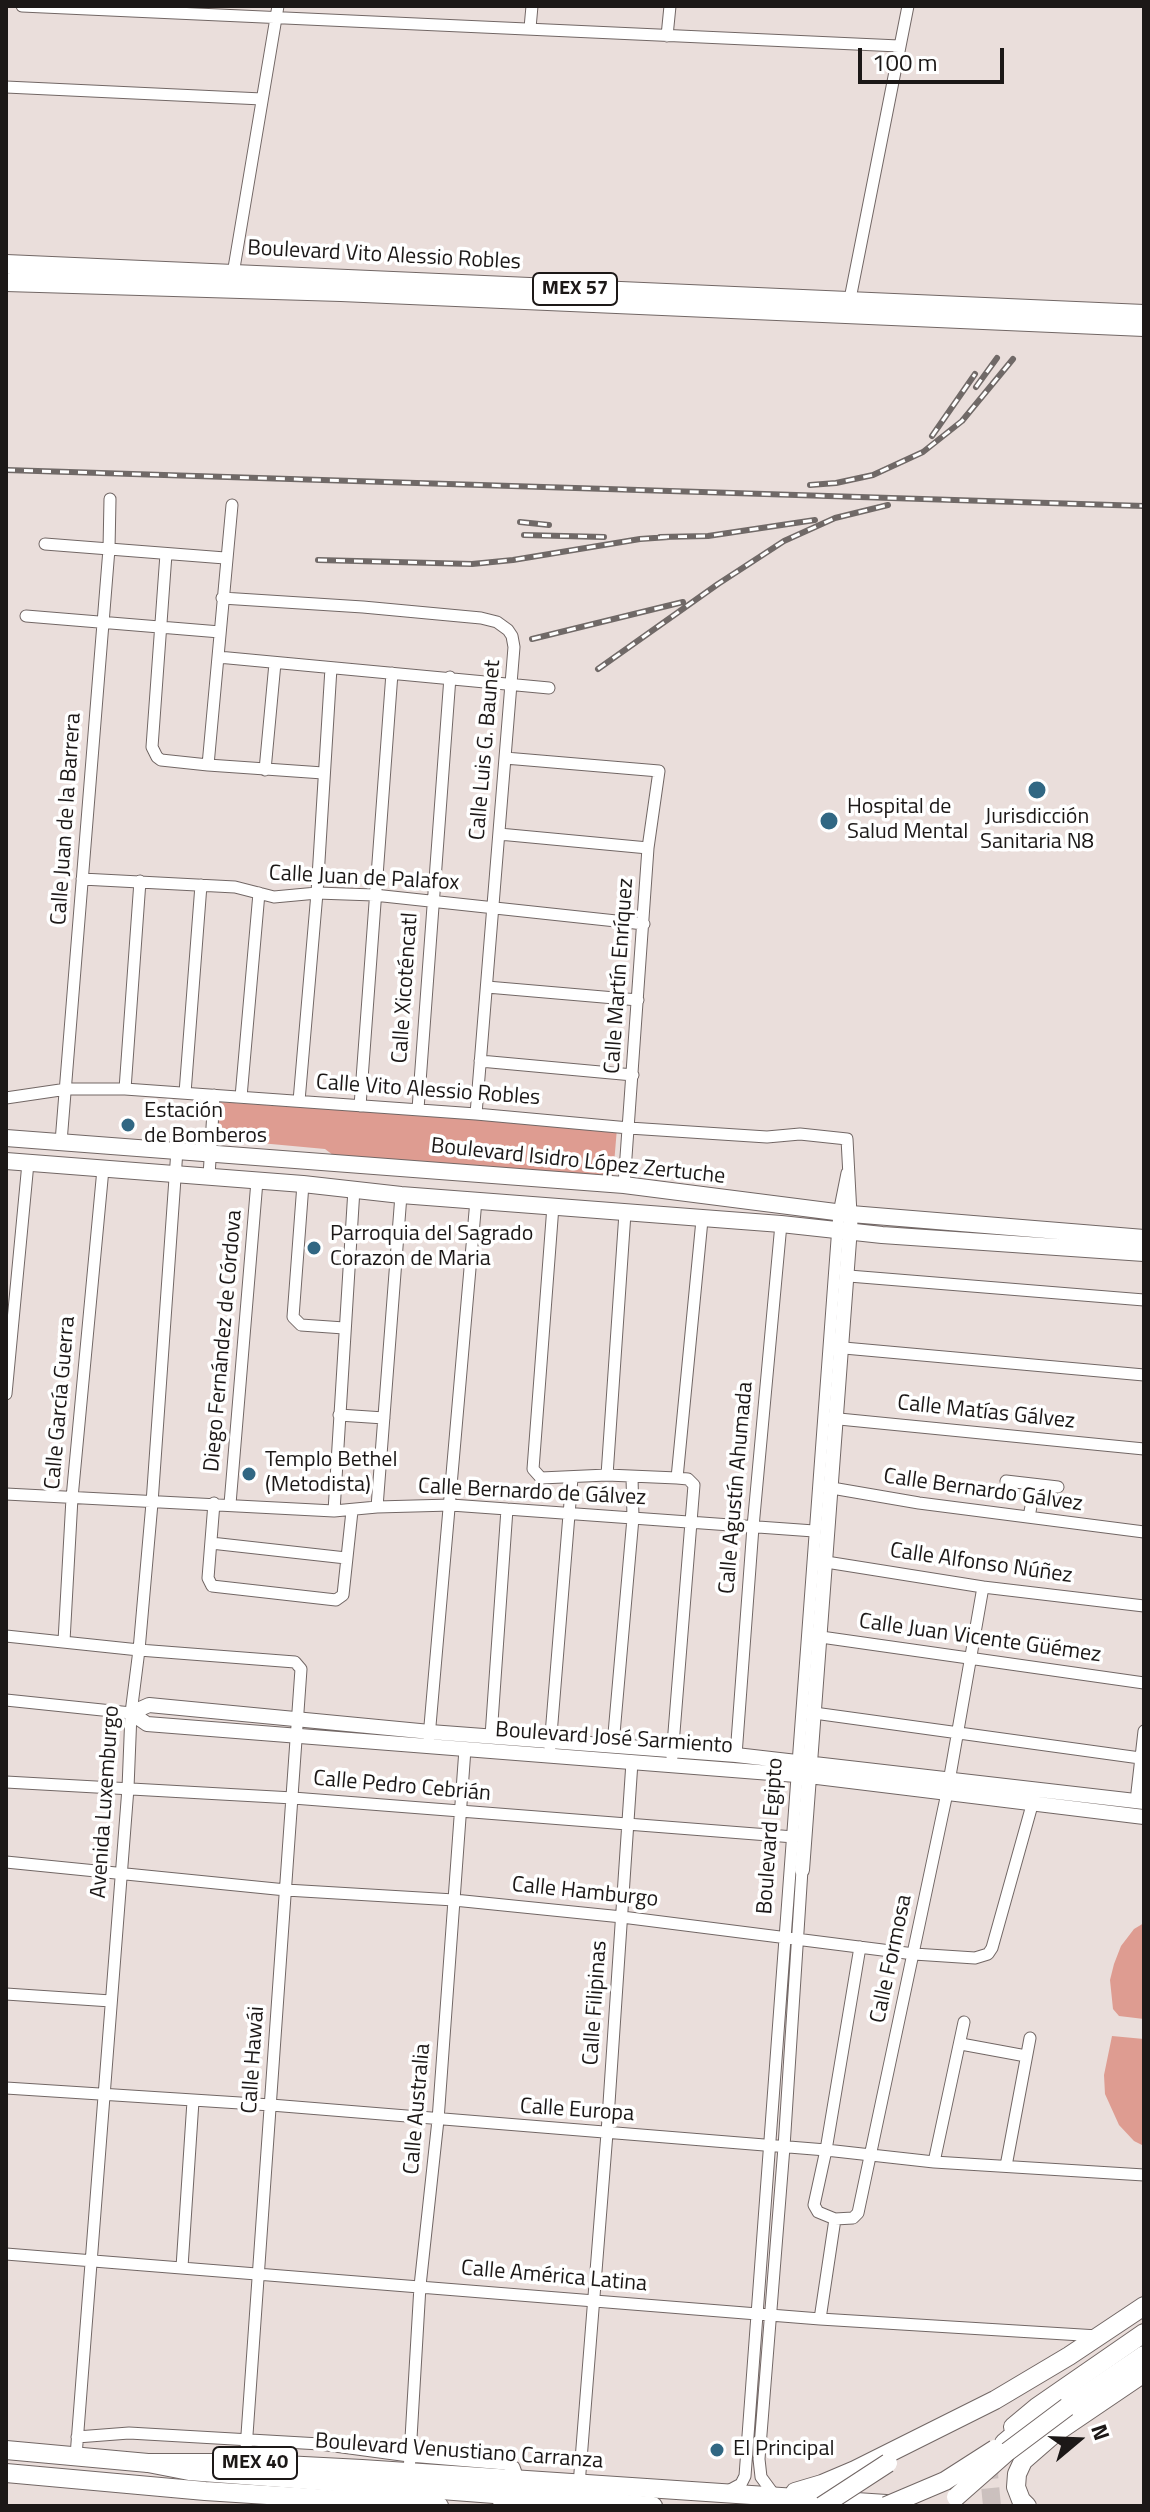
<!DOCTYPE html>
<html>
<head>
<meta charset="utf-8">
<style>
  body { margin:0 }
  #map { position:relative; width:1150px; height:2512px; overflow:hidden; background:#eadedb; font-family:"Titillium Web",sans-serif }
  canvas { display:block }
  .frame { position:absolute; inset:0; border:8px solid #1c1817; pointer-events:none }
  .north { position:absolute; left:1038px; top:2400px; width:80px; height:80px; -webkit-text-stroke:6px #fff; paint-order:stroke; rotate:71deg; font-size:22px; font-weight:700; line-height:32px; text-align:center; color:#1c1817 }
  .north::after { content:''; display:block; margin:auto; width:28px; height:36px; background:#1c1817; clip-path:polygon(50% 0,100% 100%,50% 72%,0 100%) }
  .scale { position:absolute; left:858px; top:48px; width:146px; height:36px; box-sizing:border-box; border:4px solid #1c1817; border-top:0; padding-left:10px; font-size:24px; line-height:28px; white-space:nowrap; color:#1c1817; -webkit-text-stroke:6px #fff; paint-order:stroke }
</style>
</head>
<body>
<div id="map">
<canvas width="1150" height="2512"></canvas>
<div class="frame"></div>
<div class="north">N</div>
<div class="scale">100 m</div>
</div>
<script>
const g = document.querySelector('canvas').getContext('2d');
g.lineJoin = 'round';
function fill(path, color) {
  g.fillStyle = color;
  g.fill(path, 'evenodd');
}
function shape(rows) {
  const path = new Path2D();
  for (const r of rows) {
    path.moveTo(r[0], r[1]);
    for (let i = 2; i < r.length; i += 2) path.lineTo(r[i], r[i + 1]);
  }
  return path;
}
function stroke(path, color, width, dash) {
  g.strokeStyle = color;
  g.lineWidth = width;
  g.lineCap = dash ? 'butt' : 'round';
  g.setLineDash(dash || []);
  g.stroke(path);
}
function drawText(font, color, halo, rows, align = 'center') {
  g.font = font + ' "Titillium Web",sans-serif';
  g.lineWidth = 7;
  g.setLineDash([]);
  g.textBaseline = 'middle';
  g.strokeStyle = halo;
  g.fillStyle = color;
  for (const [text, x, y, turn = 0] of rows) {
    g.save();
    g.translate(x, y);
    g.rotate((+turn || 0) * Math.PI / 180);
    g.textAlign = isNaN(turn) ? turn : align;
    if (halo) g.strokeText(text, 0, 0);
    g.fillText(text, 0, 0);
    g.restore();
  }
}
const green = shape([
  [219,1102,617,1128,613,1176,337,1158,325,1149,217,1139],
  [1144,1923,1144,2019,1119,2016,1113,2009,1110,1980,1114,1964,1121,1946,1134,1929],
  [1112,2036,1144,2039,1144,2146,1134,2141,1119,2125,1105,2094,1104,2075]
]);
const trunkTunnel = shape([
  [992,2506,989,2474,994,2456]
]);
const minor = shape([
  [22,6,899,46],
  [530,28,532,6],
  [667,36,670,6],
  [6,87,262,99],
  [232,280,278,6],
  [849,304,908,6],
  [45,544,225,558],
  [166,554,152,747,157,757,161,760,208,765,323,773],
  [222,598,363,607,481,618,497,622,508,630,512,636,514,647,476,1114],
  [26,616,220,632],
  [218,657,549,688],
  [505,758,659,771,648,848,624,1185],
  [208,765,232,505],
  [265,770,275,663],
  [499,834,648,848],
  [82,879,235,887,274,897,317,893,374,895,644,924],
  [487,987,638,1000],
  [480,1061,633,1075],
  [125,1089,140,881],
  [185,1093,201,885],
  [241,1097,259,893],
  [6,1098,67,1089,125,1089,476,1114,629,1128,767,1137,800,1134,847,1139,851,1214],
  [299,1101,317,893,331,668],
  [360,1106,392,673],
  [418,1109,450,677],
  [61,1142,109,549,110,499],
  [209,1176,214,1095],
  [303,1184,293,1317,301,1325,344,1328],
  [553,1206,533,1469,541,1478,607,1475,677,1478,688,1479,694,1485,672,1757],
  [849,1276,1144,1300],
  [833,1347,1144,1375],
  [6,1394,28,1163],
  [339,1415,384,1418],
  [829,1418,1144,1449],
  [607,1475,625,1213],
  [677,1478,702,1220],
  [1006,1481,1058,1487],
  [826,1487,919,1503,1144,1532],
  [6,1494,334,1511,377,1507,451,1505,814,1531],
  [214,1503,208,1578,212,1586,336,1600,343,1595,352,1511],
  [230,1504,257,1181],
  [377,1507,401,1195],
  [334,1511,354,1189],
  [1029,1517,1035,1485],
  [211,1543,346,1558],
  [820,1561,983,1587,1144,1606],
  [6,1636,139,1650,295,1662,301,1669,245,2463],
  [814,1636,1144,1683],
  [64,1641,72,1498,103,1169],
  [6,1700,131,1713],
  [807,1712,1140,1758],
  [491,1736,507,1509],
  [429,1737,476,1200],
  [613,1745,633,1518,632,1477],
  [550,1747,572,1478],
  [736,1755,753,1527,781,1224],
  [6,1782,293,1798,794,1837],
  [1136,1801,1144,1731],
  [6,1862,286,1890,454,1900,622,1917,914,1954,975,1958,988,1954,992,1948,1034,1798],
  [860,1947,826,2150,814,2205,818,2212,835,2219,853,2218,858,2213,947,1793,983,1587],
  [6,1994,111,2001],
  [961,2044,1026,2056],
  [6,2088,271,2105,826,2150,934,2162,1144,2175],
  [934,2162,964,2022],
  [1006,2166,1030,2038],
  [6,2254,820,2319,1098,2336],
  [182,2267,193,2101],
  [820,2319,835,2219],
  [77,2437,129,2433,320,2444,409,2456,505,2464,514,2467,519,2481],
  [76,2456,128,1788,131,1713,139,1650,152,1503,177,1150],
  [409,2472,420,2286,438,2120,465,1749],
  [579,2485,607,2133,632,1762],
  [728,2491,741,2484,745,2476,839,1213,847,1173],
  [775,2496,761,2477,759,2459,784,2147,802,1870]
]);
const tertiary = shape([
  [131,1713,147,1724,809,1776,1144,1817],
  [131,1713,149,1705,430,1732,736,1755,1144,1802],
  [802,1870,851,1214]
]);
const secondary = shape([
  [6,1138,624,1185,851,1214,1144,1238],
  [6,1161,303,1184,401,1195,781,1224,882,1235,1144,1253]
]);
const primary = shape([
  [6,264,1144,314],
  [6,282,341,292,1144,327],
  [1067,2407,1144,2355],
  [1004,2443,1029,2422],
  [6,2450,148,2463,245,2463,362,2469,901,2505],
  [6,2473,205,2491,439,2506],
  [795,2492,822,2484,855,2470,995,2400,1069,2356,1144,2306],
  [502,2506,540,2506]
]);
const trunk = shape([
  [1013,2427,1037,2407,1144,2333],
  [148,2463,189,2471,653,2506],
  [1027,2506,1021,2500,1016,2487,1017,2474,1023,2461,1054,2434,1144,2373]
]);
const rail = shape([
  [976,387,997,358],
  [932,436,975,374],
  [6,470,1144,506],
  [810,485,836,483,873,475,923,452,962,421,1013,359],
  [520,522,549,525],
  [524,535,604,537],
  [660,537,708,536,815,520],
  [318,560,472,564,513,560,640,539,669,537],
  [532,639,683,602],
  [598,669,718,584,784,541,835,518,888,505]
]);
const primaryBridge = shape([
  [956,2497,1007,2452,1067,2407],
  [822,2506,888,2463],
  [886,2506,945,2481,995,2449]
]);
const markers = [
  [1037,790,10,"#316783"],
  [829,821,10,"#316783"],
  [128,1125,8,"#316783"],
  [314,1248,8,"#316783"],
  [249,1474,8,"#316783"],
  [717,2450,8,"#316783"]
];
const shields = [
  [575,289,84],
  [255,2463,84]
];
const shieldNames = [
  ["MEX 57",575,289],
  ["MEX 40",255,2463]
];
const streetNames = [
  ["Boulevard Vito Alessio Robles",384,256,3],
  ["Calle Luis G. Baunet",486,750,-85],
  ["Calle Juan de la Barrera",67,819,-86],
  ["Calle Juan de Palafox",364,879,3],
  ["Calle Martín Enríquez",620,976,-86],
  ["Calle Xicoténcatl",406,988,-86],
  ["Calle Vito Alessio Robles",428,1091,4],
  ["Boulevard Isidro López Zertuche",578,1162,6],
  ["Diego Fernández de Córdova",224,1341,-85],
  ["Calle García Guerra",61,1403,-85],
  ["Calle Matías Gálvez",986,1413,6],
  ["Calle Agustín Ahumada",737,1488,-85],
  ["Calle Bernardo Gálvez",983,1491,8],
  ["Calle Bernardo de Gálvez",532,1493,3],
  ["Calle Alfonso Núñez",981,1564,8],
  ["Calle Juan Vicente Güémez",980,1639,8],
  ["Boulevard José Sarmiento",614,1739,4],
  ["Calle Pedro Cebrián",402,1787,5],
  ["Avenida Luxemburgo",106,1802,-86],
  ["Boulevard Egipto",771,1836,-86],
  ["Calle Hamburgo",585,1893,6],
  ["Calle Formosa",892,1959,-78],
  ["Calle Filipinas",596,2003,-86],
  ["Calle Hawái",254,2060,-86],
  ["Calle Australia",418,2109,-85],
  ["Calle Europa",577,2111,4],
  ["Calle América Latina",554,2277,5],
  ["Boulevard Venustiano Carranza",459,2452,4]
];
const poiNames = [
  ["Hospital de",847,808],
  ["Salud Mental",847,833],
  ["Jurisdicción",1037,818,"center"],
  ["Sanitaria N8",1037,843,"center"],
  ["Estación",144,1112],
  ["de Bomberos",144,1137],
  ["Parroquia del Sagrado",330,1235],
  ["Corazon de Maria",330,1260],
  ["Templo Bethel",265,1461],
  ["(Metodista)",265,1486],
  ["El Principal",733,2450]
];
fill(green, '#de9c91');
stroke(trunkTunnel, '#cbc0be', 18, [18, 9]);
stroke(minor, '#726765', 13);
stroke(tertiary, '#726765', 16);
stroke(secondary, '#726765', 18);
stroke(primary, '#726765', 20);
stroke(trunk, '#726765', 20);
stroke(minor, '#fff', 11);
stroke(tertiary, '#fff', 14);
stroke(secondary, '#fff', 16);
stroke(primary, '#fff', 18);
stroke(trunk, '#fff', 18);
stroke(rail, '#706967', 6);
stroke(rail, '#fff', 3, [9]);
stroke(primaryBridge, '#726765', 20, []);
stroke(primaryBridge, '#fff', 18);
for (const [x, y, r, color] of markers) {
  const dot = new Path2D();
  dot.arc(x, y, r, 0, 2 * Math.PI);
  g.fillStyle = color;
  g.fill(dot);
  stroke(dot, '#fff', 3);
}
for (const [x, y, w] of shields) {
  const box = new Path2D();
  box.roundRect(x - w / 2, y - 16, w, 32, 6);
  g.fillStyle = '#fff';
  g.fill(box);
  stroke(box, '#1c1817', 2);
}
drawText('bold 20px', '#1c1817', null, shieldNames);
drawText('22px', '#1c1817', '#fff', streetNames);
drawText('22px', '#1c1817', '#fff', poiNames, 'left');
</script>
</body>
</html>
